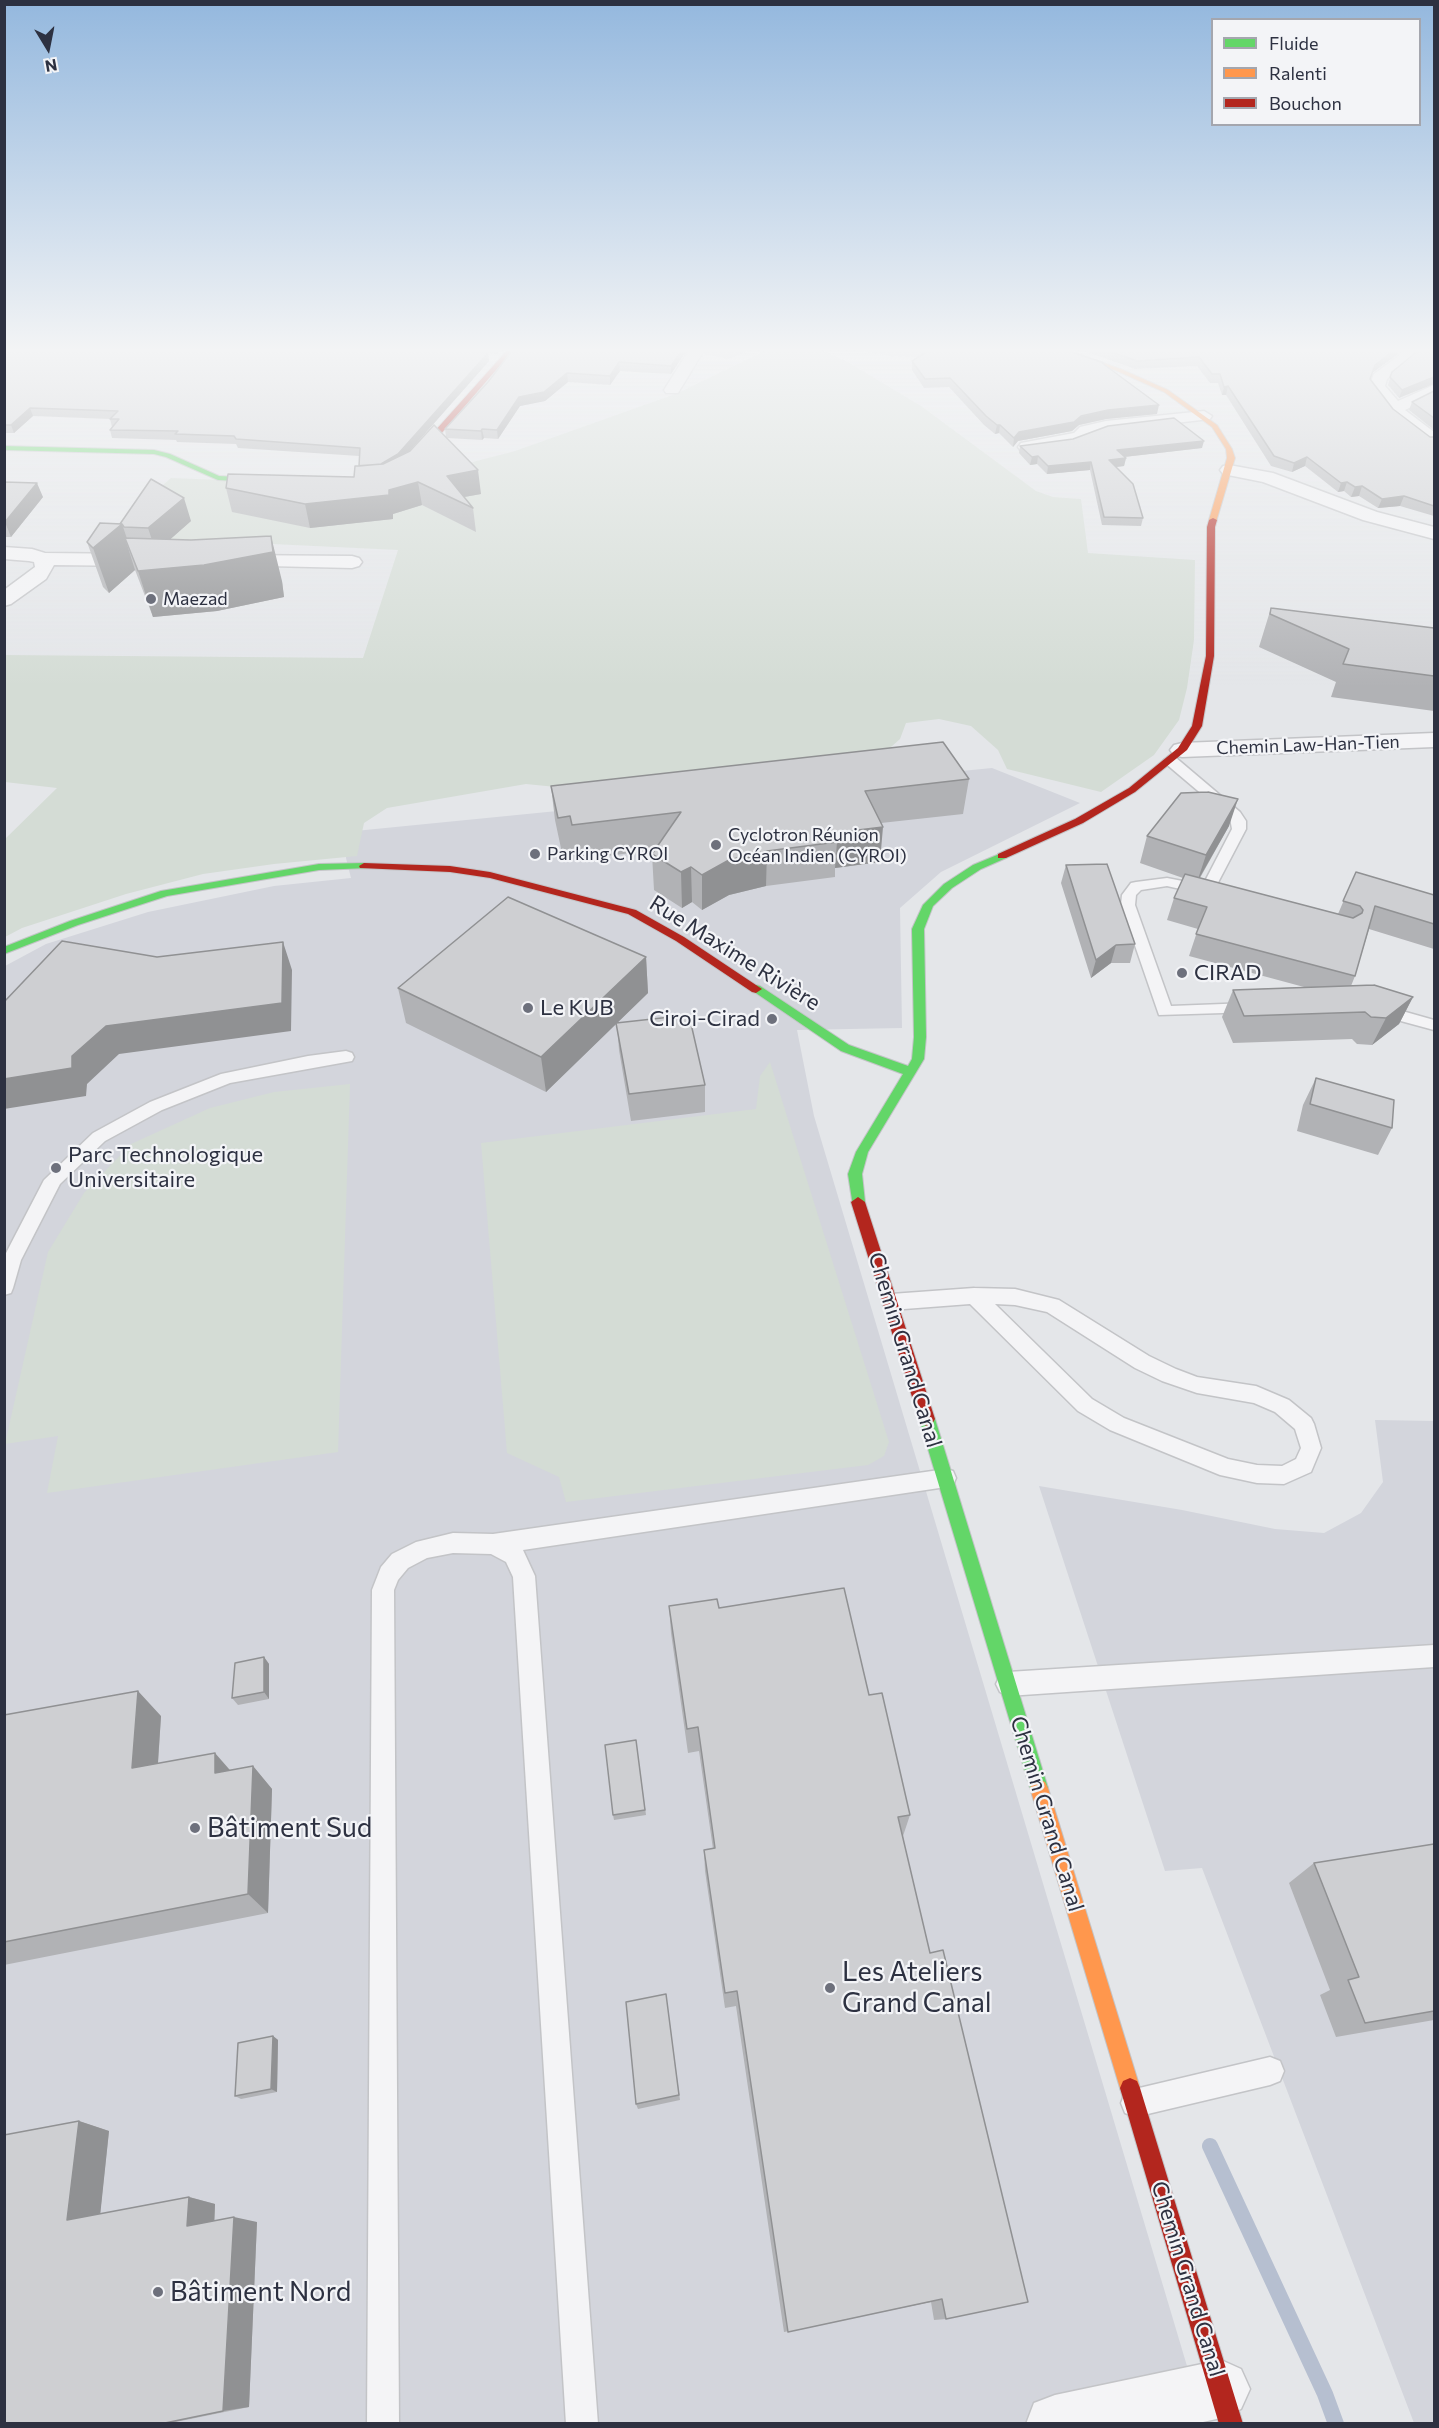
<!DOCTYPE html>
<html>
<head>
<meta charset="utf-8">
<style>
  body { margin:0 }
  #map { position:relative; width:1439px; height:2428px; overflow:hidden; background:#e4e6e9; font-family:Commissioner,sans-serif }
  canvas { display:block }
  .frame { position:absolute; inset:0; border:6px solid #2d3141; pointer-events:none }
  .legend { position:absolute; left:1211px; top:18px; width:210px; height:108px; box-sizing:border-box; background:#f3f4f7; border:2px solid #a4a6ae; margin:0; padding:8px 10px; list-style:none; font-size:18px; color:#2d3141 }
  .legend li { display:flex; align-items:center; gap:12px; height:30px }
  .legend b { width:30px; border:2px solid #a4a6ae }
  .north { position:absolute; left:18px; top:18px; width:60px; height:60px; -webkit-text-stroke:4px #f3f4f7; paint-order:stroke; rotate:170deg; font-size:16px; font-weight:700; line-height:24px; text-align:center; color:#2d3141 }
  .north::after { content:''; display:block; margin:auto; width:21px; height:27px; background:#2d3141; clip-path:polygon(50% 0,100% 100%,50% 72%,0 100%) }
</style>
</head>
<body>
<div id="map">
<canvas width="1439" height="2428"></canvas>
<div class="frame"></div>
<ul class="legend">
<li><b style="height:8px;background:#63d668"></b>Fluide</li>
<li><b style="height:8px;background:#ff974d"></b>Ralenti</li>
<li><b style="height:8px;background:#b3261e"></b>Bouchon</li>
</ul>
<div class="north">N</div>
</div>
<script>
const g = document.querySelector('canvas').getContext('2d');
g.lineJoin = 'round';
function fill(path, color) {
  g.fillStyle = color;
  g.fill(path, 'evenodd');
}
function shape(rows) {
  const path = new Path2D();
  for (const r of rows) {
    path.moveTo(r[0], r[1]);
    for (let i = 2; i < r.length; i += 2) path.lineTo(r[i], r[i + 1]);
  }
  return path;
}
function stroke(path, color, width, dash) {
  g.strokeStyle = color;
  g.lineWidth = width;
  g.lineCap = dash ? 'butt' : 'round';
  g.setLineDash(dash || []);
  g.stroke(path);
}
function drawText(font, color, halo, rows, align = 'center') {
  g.font = font + ' Commissioner,sans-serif';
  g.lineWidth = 4.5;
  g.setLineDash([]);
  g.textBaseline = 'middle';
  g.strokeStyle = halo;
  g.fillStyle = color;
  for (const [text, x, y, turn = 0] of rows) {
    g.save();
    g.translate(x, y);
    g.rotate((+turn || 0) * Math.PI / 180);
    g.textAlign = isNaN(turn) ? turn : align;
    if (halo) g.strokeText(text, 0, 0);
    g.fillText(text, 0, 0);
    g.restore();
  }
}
const built = shape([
  [705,347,757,347,728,359,699,353],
  [840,347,1029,347,1048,361,890,356],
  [992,768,1080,803,941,872,900,908,902,1028,797,1030,814,1116,1204,2423,5,2423,5,966,46,944,148,912,274,886,351,878,346,858,345,832],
  [1375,1420,1434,1421,1434,2423,1414,2423,1202,1868,1165,1871,1039,1486,1182,1510,1275,1529,1324,1533,1361,1513,1383,1482]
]);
const green = shape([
  [779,347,804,347,826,352,848,362,921,406,1036,491,1053,497,1081,499,1088,553,1195,560,1194,640,1187,688,1179,720,1154,755,1101,792,1007,769,998,750,971,726,939,719,906,723,900,739,882,755,576,789,526,784,387,808,364,823,357,856,274,864,203,874,126,894,22,928,5,937,5,839,57,788,5,782,5,655,363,658,398,550,104,536,171,478,349,485,403,480,515,451,678,393,762,352],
  [770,1062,889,1442,884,1456,868,1465,566,1502,559,1477,507,1453,481,1143,756,1109,760,1076],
  [350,1084,338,1452,47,1493,58,1436,5,1444,48,1252,84,1193,131,1144,210,1108,274,1092]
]);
const stream = shape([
  [1210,2146,1325,2394,1336,2424]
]);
const lane = shape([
  [1170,756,1175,757,1240,812,1246,821,1246,829,1212,894,1207,895,1167,886,1141,890,1136,895,1135,905,1171,1006,1249,1003,1255,1004,1257,1008,1255,1012,1159,1015,1121,905,1122,895,1131,883,1136,882,1167,878,1203,885,1232,829,1230,818,1165,763,1164,760,1170,756],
  [1381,1005,1434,1020,1434,1030,1375,1014,1373,1010,1375,1006,1381,1005],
  [346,1051,352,1053,354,1057,352,1061,230,1083,162,1110,105,1141,60,1184,21,1260,13,1288,11,1293,4,1295,4,1257,44,1180,93,1133,150,1102,221,1074,308,1056,346,1051],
  [974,1288,1015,1289,1059,1300,1149,1356,1176,1369,1197,1377,1256,1386,1289,1400,1311,1418,1314,1424,1321,1448,1311,1472,1284,1484,1257,1483,1220,1475,1110,1430,1078,1411,970,1304,891,1310,884,1307,882,1302,884,1297,891,1294,974,1288],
  [995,1304,1015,1305,1047,1312,1135,1368,1162,1381,1197,1393,1254,1403,1275,1412,1295,1429,1301,1448,1296,1459,1282,1466,1257,1465,1228,1459,1124,1418,1092,1399,995,1304],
  [946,1469,953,1471,956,1478,953,1485,946,1487,523,1550,535,1576,598,2424,566,2424,513,1577,506,1562,491,1554,453,1553,427,1558,408,1568,398,1580,394,1590,399,2424,367,2424,372,1590,381,1567,392,1554,416,1542,453,1533,493,1534,946,1469],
  [1434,1645,1434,1667,1008,1696,1000,1692,996,1684,1000,1676,1008,1672,1434,1645],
  [1270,2057,1280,2061,1284,2071,1280,2081,1270,2085,1135,2117,1125,2113,1121,2103,1125,2093,1135,2089,1270,2057]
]);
const street = shape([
  [691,347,706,347,678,393,666,393,664,390,691,347],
  [1399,347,1414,347,1417,352,1410,361,1387,379,1385,386,1398,401,1434,385,1434,396,1405,410,1434,432,1434,445,1428,444,1391,416,1389,410,1381,404,1369,386,1374,374,1400,355,1401,352,1399,347],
  [1204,411,1212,416,1210,419,1106,431,1092,435,1085,441,1027,452,1021,451,1018,447,1021,443,1074,433,1080,427,1106,421,1204,411],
  [1229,465,1273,473,1377,512,1434,527,1434,539,1363,520,1263,482,1223,474,1220,470,1223,466,1229,465],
  [4,547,32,549,45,553,137,554,144,556,147,560,144,564,137,566,54,565,46,579,11,604,4,606,4,590,35,567,34,562,29,561,4,559,4,547],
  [233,555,352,556,359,558,362,562,359,566,352,568,226,565,223,561,226,557,233,555],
  [1434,733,1434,747,1182,757,1174,755,1170,750,1174,745,1182,743,1434,733],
  [1221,2360,1241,2369,1250,2389,1241,2409,1221,2418,1194,2424,1026,2424,1034,2403,1055,2395,1221,2360]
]);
const fast = shape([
  [4,446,154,450,170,454,219,476,272,479,276,481,272,483,218,480,166,457,154,454,4,450,4,446],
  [1002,853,1007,856,1006,858,981,869,952,888,933,906,924,929,926,1037,924,1059,868,1152,862,1174,865,1202,858,1207,853,1206,848,1174,856,1152,903,1074,841,1051,750,989,756,985,760,986,849,1045,908,1066,912,1059,914,1037,912,929,923,905,944,884,973,865,1002,853],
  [364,863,369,866,368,868,319,870,167,896,78,925,4,954,4,947,70,921,161,891,319,864,364,863],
  [927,1412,932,1414,935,1419,1048,1788,1045,1794,1039,1797,1033,1794,1030,1788,919,1419,922,1414,927,1412]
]);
const slow = shape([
  [1048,347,1058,347,1121,369,1168,390,1217,425,1232,449,1235,458,1216,522,1209,520,1227,458,1226,449,1212,427,1164,392,1117,371,1048,347],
  [1039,1779,1045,1782,1048,1788,1140,2088,1137,2095,1130,2098,1123,2095,1120,2088,1030,1788,1033,1782,1039,1779]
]);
const jam = shape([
  [510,347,516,347,414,465,408,465,408,461,510,347],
  [1213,518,1217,520,1215,527,1214,656,1202,726,1187,750,1135,792,1083,823,1006,858,998,858,998,854,1075,819,1129,788,1178,748,1192,726,1206,656,1207,527,1209,520,1213,518],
  [364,863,450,866,490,872,636,910,684,937,762,989,756,993,752,992,676,941,628,914,490,878,450,872,360,868,359,866,364,863],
  [858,1197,865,1202,935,1419,932,1424,927,1426,922,1424,919,1419,851,1202,858,1197],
  [1130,2078,1137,2081,1140,2088,1243,2424,1219,2424,1120,2088,1123,2081,1130,2078]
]);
const wall = shape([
  [443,347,503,347,496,354],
  [689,347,671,374,620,371,610,385,568,382,545,401,520,406,498,439,484,438,482,440,447,438,481,494,464,497,473,508,476,532,422,505,393,514,393,519,310,528,232,512,226,488,354,477,359,466,359,456,238,448,236,444,177,442,176,440,112,438,110,430,112,427,110,419,33,416,14,433,4,433,4,348,488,353,489,361,409,451,446,437,445,429,488,382],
  [1073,347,1400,347,1398,354,1372,373,1370,379,1393,409,1430,437,1434,437,1434,516,1400,506,1378,508,1359,496,1351,497,1344,491,1338,492,1305,466,1292,472,1271,466,1226,395,1222,395,1218,383,1210,383,1197,366,1135,369],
  [1416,347,1434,347,1399,398,1388,385,1392,372,1414,354,1418,350],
  [912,361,1104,363,1104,365,1157,414,1106,419,1079,425,1072,431,1018,441,1013,447,999,433,995,434,984,425,949,387,924,388,912,370],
  [1434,391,1434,430,1409,410,1412,402],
  [1020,446,1202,448,1124,457,1126,458,1124,466,1116,467,1143,518,1141,526,1102,525,1090,470,1047,474,1037,464,1030,465,1019,453],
  [4,482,43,497,11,537,4,537],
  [191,521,170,539,282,581,284,597,217,611,153,617,135,570,109,593,103,587,87,542,120,524],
  [1271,608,1434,628,1434,711,1331,697,1336,682,1259,647],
  [969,779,963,814,881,823,880,862,835,868,835,877,766,886,729,895,702,910,692,902,682,908,654,890,652,854,655,850,575,860,573,851,562,853,555,820,551,786],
  [1229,826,1200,878,1338,914,1356,872,1434,895,1434,949,1369,929,1355,976,1351,986,1413,997,1399,1024,1372,1045,1357,1044,1352,1039,1233,1043,1222,1017,1233,990,1304,987,1189,956,1198,929,1167,920,1174,898,1183,878,1140,863,1147,836],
  [1066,865,1135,944,1130,963,1111,963,1091,978,1061,883],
  [646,957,648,993,617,1023,705,1085,705,1112,631,1121,619,1050,617,1023,546,1092,406,1023,398,988],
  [1316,1078,1392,1128,1378,1155,1297,1131,1303,1105],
  [669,1606,719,1608,869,1695,910,1815,903,1836,946,2319,934,2320,931,2302,784,2332,736,2006,725,2008,705,1871,704,1850,713,1849,699,1751,688,1753,671,1633],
  [264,1657,269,1664,269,1699,238,1705,232,1698],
  [4,1715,161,1716,158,1764,230,1770,253,1766,272,1789,268,1913,4,1965],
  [636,1740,646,1815,614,1820,613,1815],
  [1434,1844,1434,2020,1336,2037,1320,1995,1330,1990,1289,1883,1314,1863],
  [666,1994,680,2100,638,2109,636,2104],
  [273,2036,278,2040,277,2092,241,2099,235,2096],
  [79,2121,109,2131,100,2214,189,2197,215,2204,214,2221,257,2222,249,2407,166,2424,4,2424]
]);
const shadedWall = shape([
  [495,347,503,347,496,354],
  [684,347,689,347,671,374,671,366],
  [1398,347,1400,347,1398,354,1372,373,1375,365],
  [488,353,489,361,400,462,359,466],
  [619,362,620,371,610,385,610,376],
  [567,373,568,382,545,401,520,406,498,439,497,430,519,397],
  [1434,377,1434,384,1399,398,1402,390],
  [1228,386,1226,395,1222,395,1224,387],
  [1159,405,1157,414,1106,419,1079,425,1072,431,1018,441,1013,447,1014,438,1019,432,1108,410],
  [30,408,33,416,14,433,11,425],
  [997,425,1000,425,999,433,995,434],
  [482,429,484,438,482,440,481,431],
  [1204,441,1202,448,1115,458,1117,450],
  [1038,456,1037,464,1030,465,1032,457],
  [1307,457,1305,466,1292,472,1294,463],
  [1126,458,1124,466,1108,468,1109,460],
  [1091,462,1090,470,1047,474,1048,466],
  [478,470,481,494,453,499,447,476],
  [418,482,422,505,393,514,393,519,310,528,305,504,389,490],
  [1347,482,1344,491,1338,492,1341,483],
  [37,483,43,497,11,537,5,522],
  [1362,486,1359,496,1351,497,1355,487],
  [1404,496,1400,506,1378,508,1382,499],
  [184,498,191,521,156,552,148,528],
  [122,524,137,568,125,538,135,570,109,593,93,548],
  [271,536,282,581,284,597,217,611,153,617,138,571],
  [1238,799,1229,826,1197,882,1206,855],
  [883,827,880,862,835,868,837,842,833,833],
  [767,851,766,886,729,895,702,910,702,875,729,860],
  [691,867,692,902,682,908,681,872],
  [283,942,292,970,291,1031,119,1054,87,1084,86,1096,4,1109,4,1079,72,1056,106,1026],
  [1116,945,1111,963,1091,978,1096,960],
  [646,957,648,993,546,1092,541,1057],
  [1413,997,1399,1024,1372,1045,1386,1018],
  [264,1657,269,1664,269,1699,264,1692],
  [138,1691,161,1716,156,1791,132,1768],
  [215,1753,236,1777,215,1773],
  [253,1766,272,1789,268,1913,248,1894],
  [273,2036,278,2040,277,2092,271,2089],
  [79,2121,109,2131,99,2226,67,2220],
  [189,2197,215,2204,214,2232,187,2226],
  [234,2217,257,2222,249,2407,223,2411]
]);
const building = shape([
  [5,347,439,347,488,353,398,454,381,464,359,466,360,448,236,439,234,436,175,434,178,431,110,430,119,419,110,419,118,411,30,408,11,425,4,425,5,347],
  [515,347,684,347,671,366,619,362,610,376,567,373,544,392,519,397,497,430,482,429,481,431,445,429,488,382,515,347],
  [934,347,1057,347,1104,363,1102,363,1159,405,1108,410,1081,416,1074,422,1019,432,1014,438,1000,425,997,425,986,416,950,378,925,379,912,361,934,347],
  [1098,347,1398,347,1375,365,1370,379,1393,409,1430,437,1434,437,1434,506,1404,496,1382,499,1362,486,1355,487,1347,482,1341,483,1307,457,1294,463,1274,456,1228,386,1224,387,1220,374,1212,374,1199,357,1137,361,1098,347],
  [1420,347,1434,347,1434,377,1402,390,1390,377,1392,372,1414,354,1420,347],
  [1434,391,1434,418,1412,402,1434,391],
  [1174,418,1204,441,1117,450,1126,458,1109,460,1133,484,1143,518,1104,517,1091,462,1048,466,1038,456,1032,457,1020,446,1073,439,1108,426,1174,418],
  [434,425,478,470,447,476,473,508,418,482,389,490,389,495,305,504,226,488,228,474,354,477,355,466,383,464,410,451,434,425],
  [151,479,184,498,148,528,124,527,122,524,120,524,151,479],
  [4,482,37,483,5,522,4,522,4,482],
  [100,523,122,524,93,548,87,542,100,523],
  [271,536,273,552,204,565,138,571,125,538,191,540,271,536],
  [1271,608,1434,628,1434,676,1343,664,1349,649,1270,614,1271,608],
  [943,742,969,779,865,791,883,827,833,833,837,842,767,851,729,860,702,875,691,867,681,872,652,854,681,812,572,825,570,816,558,818,551,786,943,742],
  [1208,792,1238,799,1206,855,1147,836,1181,793,1208,792],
  [1107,864,1135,944,1116,945,1096,960,1066,865,1107,864],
  [1356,872,1434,895,1434,924,1375,906,1355,976,1196,934,1207,907,1174,898,1185,874,1353,918,1362,913,1363,910,1360,906,1343,901,1356,872],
  [508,897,646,957,541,1057,398,988,508,897],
  [62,941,157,957,283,942,282,1003,106,1026,72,1056,72,1068,4,1079,4,1002,62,941],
  [1374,985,1413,997,1386,1018,1371,1017,1365,1012,1244,1016,1233,990,1374,985],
  [689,1015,705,1085,629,1094,616,1023,689,1015],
  [1316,1078,1394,1100,1392,1128,1310,1104,1316,1078],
  [844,1588,869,1695,882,1693,910,1815,898,1817,930,1953,943,1950,1028,2302,946,2319,942,2299,788,2332,737,1991,725,1993,704,1850,715,1848,698,1727,687,1729,669,1606,717,1599,719,1608,844,1588],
  [264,1657,264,1692,232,1698,235,1663,264,1657],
  [138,1691,132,1768,215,1753,215,1773,253,1766,248,1894,4,1942,4,1715,138,1691],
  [636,1740,645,1810,613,1815,605,1745,636,1740],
  [1434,1844,1434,2011,1365,2023,1348,1980,1359,1977,1314,1863,1434,1844],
  [666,1994,679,2095,636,2104,626,2002,666,1994],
  [273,2036,271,2089,235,2096,238,2043,273,2036],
  [79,2121,67,2220,189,2197,187,2226,234,2217,223,2411,160,2424,4,2424,4,2135,79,2121]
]);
const markers = [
  [151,599,6,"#6d707c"],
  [716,845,6,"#6d707c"],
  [535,854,6,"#6d707c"],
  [1182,973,6,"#6d707c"],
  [528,1008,6,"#6d707c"],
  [772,1019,6,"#6d707c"],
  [56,1168,6,"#6d707c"],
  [195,1828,6,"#6d707c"],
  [830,1988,6,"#6d707c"],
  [158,2292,6,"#6d707c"]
];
const farPoinames = [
  ["Maezad",163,599],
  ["Cyclotron Réunion",728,835],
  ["Océan Indien (CYROI)",728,856],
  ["Parking CYROI",547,854]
];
const farStreetnames = [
  ["Chemin Law-Han-Tien",1308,745,-2]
];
const streetNames = [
  ["Rue Maxime Rivière",735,953,32],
  ["Chemin Grand Canal",905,1350,73],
  ["Chemin Grand Canal",1047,1814,73],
  ["Chemin Grand Canal",1188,2279,73]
];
const poiNames = [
  ["CIRAD",1194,973],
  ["Le KUB",540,1008],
  ["Ciroi-Cirad",760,1019,"right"],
  ["Parc Technologique",68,1155],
  ["Universitaire",68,1180]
];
const nearPoinames = [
  ["Bâtiment Sud",207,1828],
  ["Les Ateliers",842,1972],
  ["Grand Canal",842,2003],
  ["Bâtiment Nord",170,2292]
];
fill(built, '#d3d5dc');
fill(green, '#d4dcd5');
stroke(stream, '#b6bfd0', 16);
stroke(lane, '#c3c4c7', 3);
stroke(street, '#c3c4c7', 3);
stroke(fast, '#c3c4c7', 2);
stroke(slow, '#c3c4c7', 2);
stroke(jam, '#c3c4c7', 2);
fill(lane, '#f4f4f6');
fill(street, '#f4f4f6');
fill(fast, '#63d668');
fill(slow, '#ff974d');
fill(jam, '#b3261e');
fill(wall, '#b1b2b5');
fill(shadedWall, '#909193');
fill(building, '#cecfd2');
stroke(building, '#909193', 1.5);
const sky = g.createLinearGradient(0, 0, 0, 687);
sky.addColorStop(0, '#94b8de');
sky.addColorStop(0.51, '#f3f4f5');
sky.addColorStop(1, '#f3f4f500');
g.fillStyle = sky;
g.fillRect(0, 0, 1439, 687);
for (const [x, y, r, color] of markers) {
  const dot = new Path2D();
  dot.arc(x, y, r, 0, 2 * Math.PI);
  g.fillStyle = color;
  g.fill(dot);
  stroke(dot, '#f3f4f7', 2);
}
drawText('18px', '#2d3141', '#f3f4f7', farPoinames, 'left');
drawText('18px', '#2d3141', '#f3f4f7', farStreetnames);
drawText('22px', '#2d3141', '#f3f4f7', streetNames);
drawText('22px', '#2d3141', '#f3f4f7', poiNames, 'left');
drawText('27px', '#2d3141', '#f3f4f7', nearPoinames, 'left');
</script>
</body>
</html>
